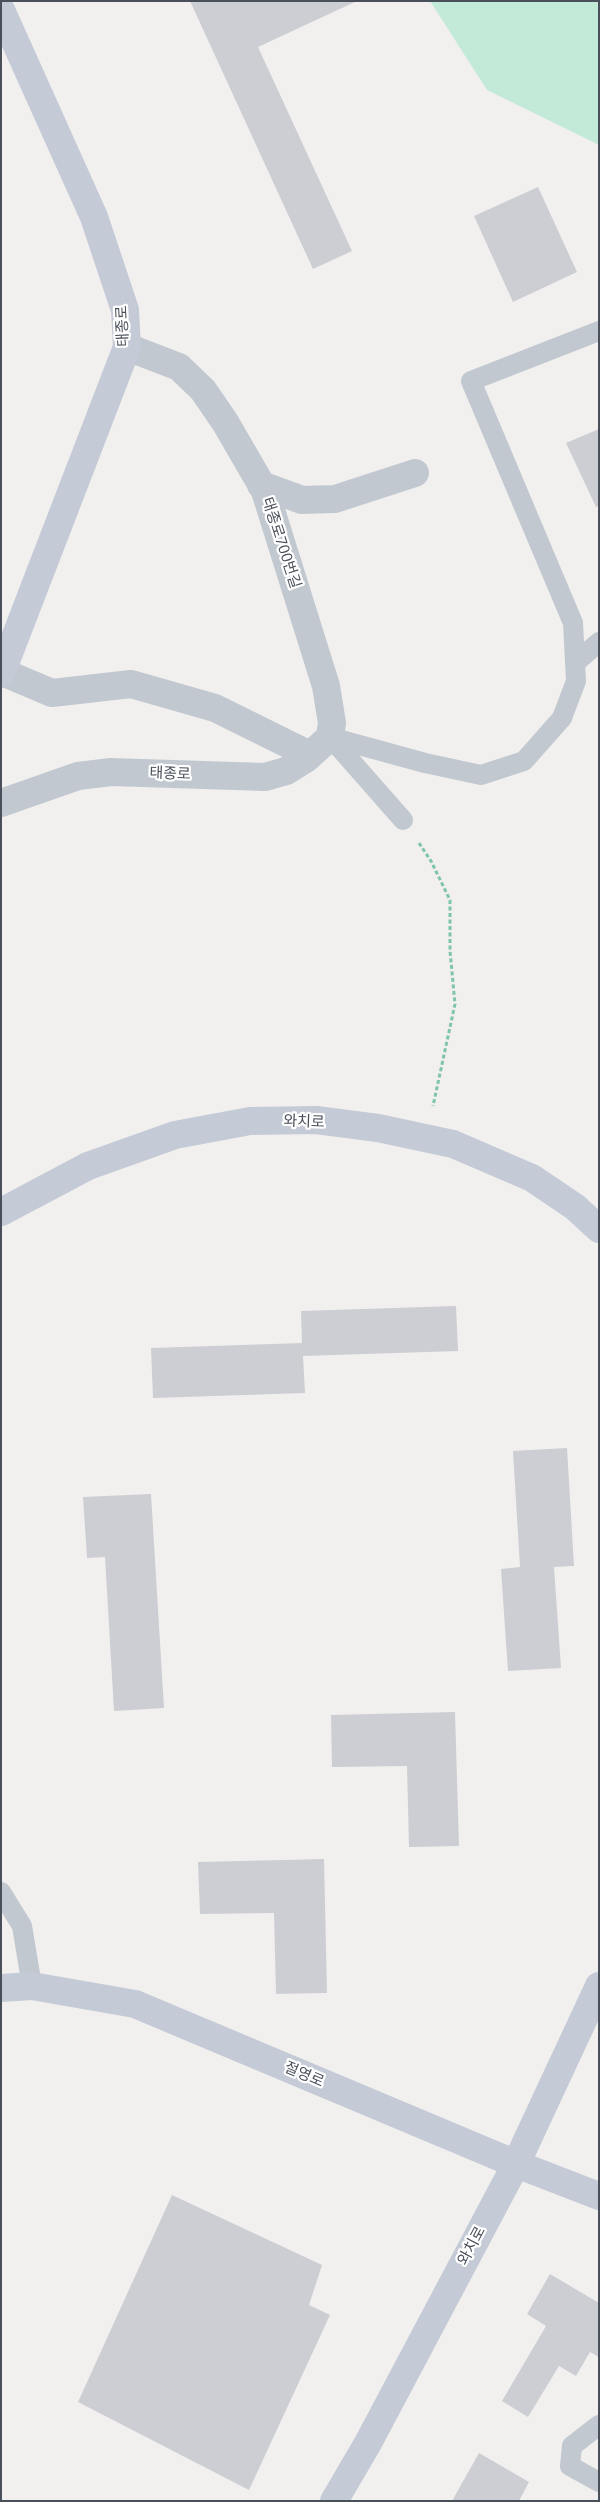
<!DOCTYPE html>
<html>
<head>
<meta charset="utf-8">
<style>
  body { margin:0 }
  #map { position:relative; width:600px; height:2502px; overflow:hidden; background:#f1f0ef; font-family:"Open Sans",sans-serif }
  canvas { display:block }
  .frame { position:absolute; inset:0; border:2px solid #49505a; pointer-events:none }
</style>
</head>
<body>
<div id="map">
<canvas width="600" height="2502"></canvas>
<div class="frame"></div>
</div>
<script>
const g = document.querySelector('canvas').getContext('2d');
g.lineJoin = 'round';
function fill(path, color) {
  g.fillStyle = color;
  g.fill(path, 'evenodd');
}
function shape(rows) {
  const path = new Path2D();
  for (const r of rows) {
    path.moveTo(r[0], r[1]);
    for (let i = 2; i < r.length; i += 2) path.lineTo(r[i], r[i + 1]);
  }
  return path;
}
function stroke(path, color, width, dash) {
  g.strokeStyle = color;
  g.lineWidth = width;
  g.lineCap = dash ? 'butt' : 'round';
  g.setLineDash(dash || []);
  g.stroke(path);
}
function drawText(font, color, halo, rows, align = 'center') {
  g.font = font + ' "Open Sans","Noto Sans KR",sans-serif';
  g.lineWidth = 4.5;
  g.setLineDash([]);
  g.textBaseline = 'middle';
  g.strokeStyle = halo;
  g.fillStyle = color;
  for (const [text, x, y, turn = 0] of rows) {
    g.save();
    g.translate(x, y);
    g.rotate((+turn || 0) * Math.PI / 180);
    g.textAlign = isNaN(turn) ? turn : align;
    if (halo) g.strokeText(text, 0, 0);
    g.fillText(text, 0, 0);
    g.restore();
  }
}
const green = shape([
  [430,1,599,1,599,145,487,90]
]);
const building = shape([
  [190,1,357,1,258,47,352,251,313,269],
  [538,187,577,272,513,302,474,216],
  [599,429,599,506,596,507,566,443],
  [456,1306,458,1351,303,1356,305,1393,153,1398,151,1348,302,1343,301,1311],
  [567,1448,574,1566,554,1567,561,1668,508,1671,501,1569,520,1567,513,1451],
  [151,1494,164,1708,114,1711,105,1557,87,1558,83,1497],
  [455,1712,459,1846,409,1847,407,1766,332,1767,331,1715],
  [324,1859,327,1993,276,1994,274,1913,200,1914,198,1862],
  [172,2195,322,2265,309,2305,330,2315,249,2490,78,2402],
  [550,2274,599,2303,599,2357,590,2352,576,2376,559,2366,528,2417,502,2401,546,2326,527,2314],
  [479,2453,529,2482,519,2501,452,2501]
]);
const path = shape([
  [419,843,431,861,450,900,450,951,455,1004,433,1106]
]);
const lane = shape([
  [575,663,599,642],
  [330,737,425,763,481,775,524,761,562,718,576,681,573,623,471,381,599,331],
  [330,737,403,820],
  [1,1892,22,1926,32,1986],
  [599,2425,572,2446,570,2466,599,2482]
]);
const street = shape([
  [261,485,302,500,335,499,415,473],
  [2,672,52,693,131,684,215,708,310,755],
  [1,803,78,776,111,772,265,777,286,771,307,758,330,737,332,723,326,686,265,491,225,422,203,390,179,367,127,347]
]);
const secondary = shape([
  [1,10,94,217,125,310,127,347,1,674],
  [1,1212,88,1166,175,1135,250,1121,316,1120,378,1128,453,1144,532,1178,575,1207,599,1229],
  [1,1988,32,1986,135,2004,516,2164,599,2196],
  [334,2501,368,2443,516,2164,599,1986]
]);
const streetNames = [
  ["태종로",123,326,-93],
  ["태종로700번길",281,543,72],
  ["태종로",170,774,2],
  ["와치로",304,1122,2],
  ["절영로",304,2075,23],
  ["와치로",472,2246,-62]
];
fill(green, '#c3ead8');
fill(building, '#cdced3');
stroke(path, '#7fc4ac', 3, [4, 2.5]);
stroke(lane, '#c1c8cf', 20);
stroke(street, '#c1c8cf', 28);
stroke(secondary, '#c4cad6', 28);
drawText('15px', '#49505a', '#fff', streetNames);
</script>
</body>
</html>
